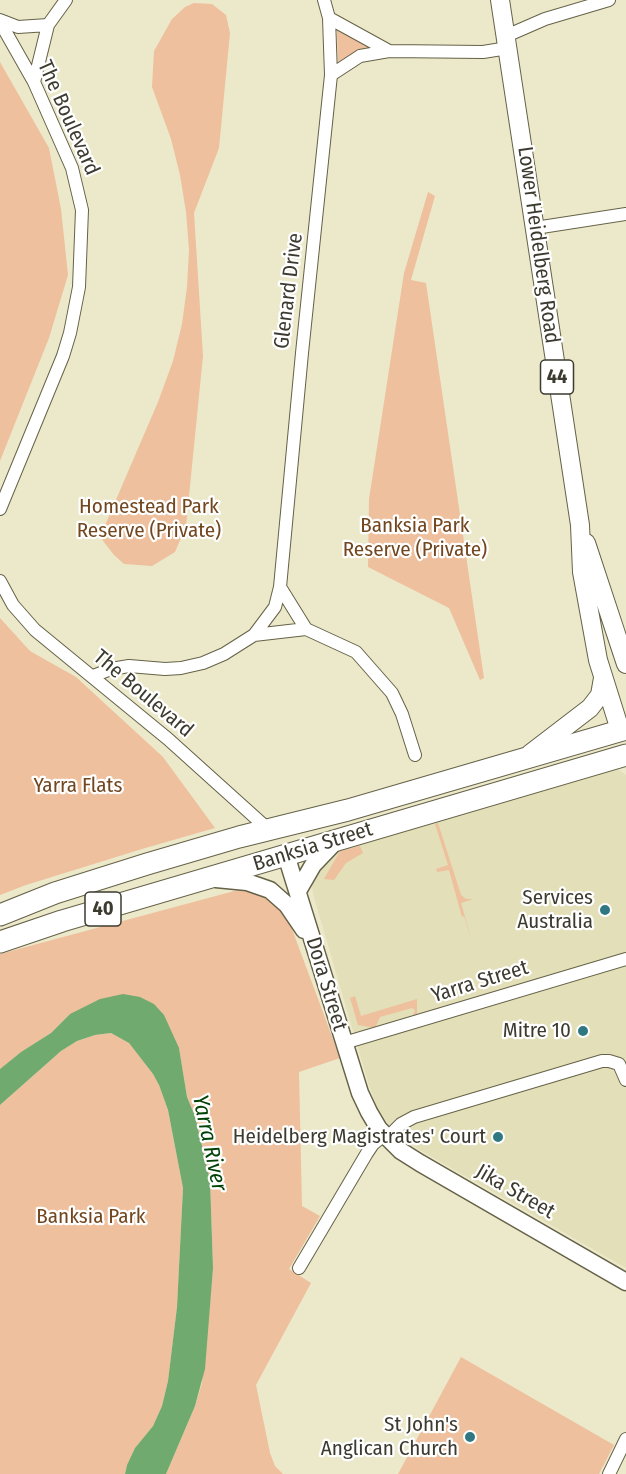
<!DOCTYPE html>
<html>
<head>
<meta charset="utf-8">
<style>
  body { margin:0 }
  canvas { display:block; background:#ece8ca }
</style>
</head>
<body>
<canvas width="626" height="1474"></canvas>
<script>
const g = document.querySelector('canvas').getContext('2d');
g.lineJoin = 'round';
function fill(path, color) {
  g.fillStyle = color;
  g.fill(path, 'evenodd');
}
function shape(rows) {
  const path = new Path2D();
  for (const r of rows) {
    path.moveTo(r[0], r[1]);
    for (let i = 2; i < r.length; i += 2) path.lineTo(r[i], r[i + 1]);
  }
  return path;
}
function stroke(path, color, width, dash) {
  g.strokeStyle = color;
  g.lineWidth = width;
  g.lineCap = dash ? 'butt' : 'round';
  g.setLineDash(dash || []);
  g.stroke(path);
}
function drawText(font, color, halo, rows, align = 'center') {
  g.font = font + ' "Fira Sans Condensed",sans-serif';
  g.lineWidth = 4.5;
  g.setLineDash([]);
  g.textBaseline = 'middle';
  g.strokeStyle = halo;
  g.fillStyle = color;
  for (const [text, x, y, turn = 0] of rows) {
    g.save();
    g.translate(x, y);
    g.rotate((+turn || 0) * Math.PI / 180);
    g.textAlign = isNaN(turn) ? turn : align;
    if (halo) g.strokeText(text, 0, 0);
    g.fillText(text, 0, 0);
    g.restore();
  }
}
const built = shape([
  [616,768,626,775,626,1268,418,1149,388,1124,376,1105,368,1082,313,894,312,886,313,878,333,850]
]);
const green = shape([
  [194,3,212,4,226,15,230,33,219,148,194,213,203,356,186,526,175,552,152,566,124,564,114,555,100,537,158,402,173,361,182,324,187,287,189,250,186,212,180,175,171,139,152,87,154,51,172,19,185,7],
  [337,30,371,48,355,52,338,62],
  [0,62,49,148,61,209,68,275,49,338,0,461],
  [428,192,435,196,411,280,426,283,484,678,480,680,449,608,368,567,369,499,404,273],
  [0,618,30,651,76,677,163,757,215,828,142,849,26,885,0,895],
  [438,823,461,895,466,899,473,899,461,903,472,941,464,916,462,917,449,870,437,872,436,869,448,865,435,824],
  [360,846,363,853,346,863,334,880,324,879,340,851],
  [238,890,255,891,276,902,289,921,340,1058,299,1072,302,1206,320,1216,289,1269,311,1283,256,1385,270,1453,275,1466,283,1474,166,1474,195,1406,202,1383,213,1268,210,1180,195,1116,187,1097,179,1049,70,1014,51,1033,21,1052,0,1069,0,954],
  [355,996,361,1016,417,999,417,1015,413,1016,415,1010,412,1008,380,1017,375,1028,358,1025,350,998],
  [111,1033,129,1043,153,1074,159,1085,168,1110,183,1188,177,1307,168,1381,162,1406,153,1426,135,1448,127,1465,125,1474,0,1474,0,1105,61,1051,77,1041,95,1035],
  [461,1357,614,1445,599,1474,398,1474]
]);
const water = shape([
  [123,994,140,997,154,1004,164,1015,179,1048,187,1097,195,1116,210,1180,213,1268,205,1369,195,1406,166,1474,125,1474,127,1465,135,1448,153,1426,162,1406,168,1381,177,1307,183,1188,168,1110,159,1085,153,1074,129,1043,111,1033,95,1035,77,1041,61,1051,0,1105,0,1069,21,1052,51,1033,70,1014,100,999]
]);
const street = shape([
  [329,18,389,51],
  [0,20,18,27,48,25],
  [0,22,34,82,72,168,82,210,79,287,70,333,63,356,0,509],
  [506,36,545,19,609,0],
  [331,75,360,56,389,51,483,52,508,48],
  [34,82,48,25,66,0],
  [535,228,626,214],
  [0,581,13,605,35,630,168,739,269,830],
  [280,587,306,629],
  [254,635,306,629,356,652,392,693,402,714,415,755],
  [93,676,111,669,129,666,165,669,181,668,203,663,224,654,254,635,275,607,280,587,302,353,331,75,329,18,324,0],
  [344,1043,626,959],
  [387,1138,401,1124,414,1117,602,1061,609,1061,619,1064,626,1080],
  [299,1268,367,1153,373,1144,384,1135],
  [609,1474,626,1439]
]);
const secondary = shape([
  [286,855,360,1093,369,1112,379,1129,401,1151,420,1163,626,1282],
  [216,879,247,882,270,890,287,905,304,930],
  [298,891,313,865,335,842]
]);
const primary = shape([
  [500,0,580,525,582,572,598,660,620,730],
  [586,543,626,664],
  [530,754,590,708,600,695,603,678]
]);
const highway = shape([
  [0,915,55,893,147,864,239,837,348,810,626,729],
  [0,942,62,921,626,755]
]);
const markers = [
  [605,910,6,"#307881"],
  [583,1031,6,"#307881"],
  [498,1137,6,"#307881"],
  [470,1437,6,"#307881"]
];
const shields = [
  [557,377,33],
  [103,909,36]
];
const shieldNames = [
  ["44",557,377],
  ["40",103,909]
];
const streetNames = [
  ["The Boulevard",68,118,66],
  ["Lower Heidelberg Road",538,245,82],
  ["Glenard Drive",289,291,-83],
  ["The Boulevard",143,694,40],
  ["Banksia Street",313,847,-17],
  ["Yarra Street",480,982,-17],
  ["Dora Street",326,984,73],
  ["Jika Street",515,1192,30]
];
const parkNames = [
  ["Homestead Park",149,507],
  ["Reserve (Private)",149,531],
  ["Banksia Park",415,526],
  ["Reserve (Private)",415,550],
  ["Yarra Flats",78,786],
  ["Banksia Park",91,1217]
];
const poiNames = [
  ["Services",593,898],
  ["Australia",593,922],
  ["Mitre 10",571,1031],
  ["Heidelberg Magistrates' Court",486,1137],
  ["St John's",458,1425],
  ["Anglican Church",458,1449]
];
const waterNames = [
  ["Yarra River",209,1143,78]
];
fill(built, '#e3dfb9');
fill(green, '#eec09d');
fill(water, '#70aa6e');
stroke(street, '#656248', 14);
stroke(secondary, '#656248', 19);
stroke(primary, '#656248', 20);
stroke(highway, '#656248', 23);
stroke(street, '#fff', 12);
stroke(secondary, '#fff', 16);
stroke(primary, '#fff', 18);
stroke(highway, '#fff', 21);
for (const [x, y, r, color] of markers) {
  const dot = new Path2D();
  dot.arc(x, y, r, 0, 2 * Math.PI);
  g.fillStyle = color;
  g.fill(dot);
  stroke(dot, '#fff', 2);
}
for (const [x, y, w] of shields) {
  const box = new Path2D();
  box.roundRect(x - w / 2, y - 17, w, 34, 4.5);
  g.fillStyle = '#fff';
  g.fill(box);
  stroke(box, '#3d3b30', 1.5);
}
drawText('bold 20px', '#3d3b30', null, shieldNames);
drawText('21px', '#3d3b30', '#fff', streetNames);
drawText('21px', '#72461e', '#fff', parkNames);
drawText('21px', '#3d3b30', '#fff', poiNames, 'right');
drawText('italic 22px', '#014205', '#fff', waterNames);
</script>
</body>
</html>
